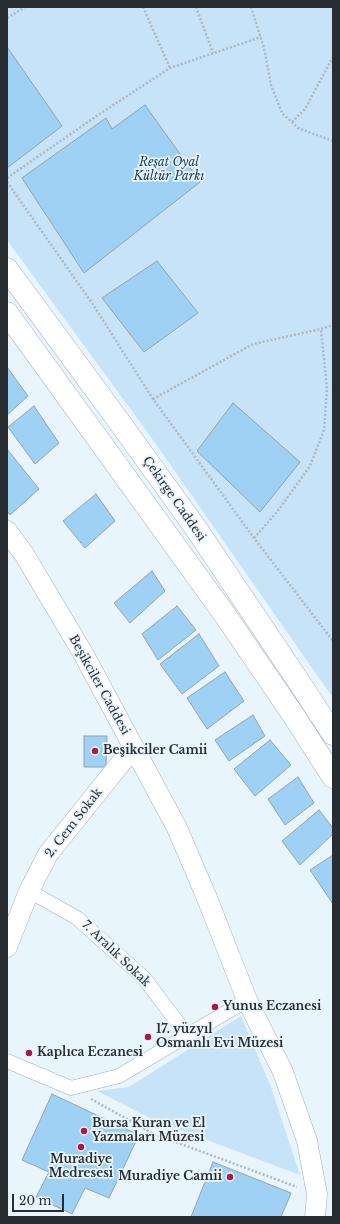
<!DOCTYPE html>
<html>
<head>
<meta charset="utf-8">
<style>
  body { margin:0 }
  #map { position:relative; width:340px; height:1224px; overflow:hidden; background:#e9f5fd; font-family:"Libre Baskerville",serif }
  canvas { display:block }
  .frame { position:absolute; inset:0; border:8px solid #282d31; pointer-events:none }
  .scale { position:absolute; left:12px; top:1194px; width:52px; height:18px; box-sizing:border-box; border:2px solid #282d31; border-top:0; padding-left:5px; font-size:12px; line-height:14px; white-space:nowrap; color:#282d31; -webkit-text-stroke:3px #e9f5fd; paint-order:stroke }
</style>
</head>
<body>
<div id="map">
<canvas width="340" height="1224"></canvas>
<div class="frame"></div>
<div class="scale">20 m</div>
</div>
<script>
const g = document.querySelector('canvas').getContext('2d');
g.lineJoin = 'round';
function fill(path, color) {
  g.fillStyle = color;
  g.fill(path, 'evenodd');
}
function shape(rows) {
  const path = new Path2D();
  for (const r of rows) {
    path.moveTo(r[0], r[1]);
    for (let i = 2; i < r.length; i += 2) path.lineTo(r[i], r[i + 1]);
  }
  return path;
}
function stroke(path, color, width, dash) {
  g.strokeStyle = color;
  g.lineWidth = width;
  g.lineCap = dash ? 'butt' : 'round';
  g.setLineDash(dash || []);
  g.stroke(path);
}
function drawText(font, color, halo, rows, align = 'center') {
  g.font = font + ' "Libre Baskerville",serif';
  g.lineWidth = 3.5;
  g.setLineDash([]);
  g.textBaseline = 'middle';
  g.strokeStyle = halo;
  g.fillStyle = color;
  for (const [text, x, y, turn = 0] of rows) {
    g.save();
    g.translate(x, y);
    g.rotate((+turn || 0) * Math.PI / 180);
    g.textAlign = isNaN(turn) ? turn : align;
    if (halo) g.strokeText(text, 0, 0);
    g.fillText(text, 0, 0);
    g.restore();
  }
}
const green = shape([
  [7,7,333,7,333,698,153,440,7,240],
  [241,1016,271,1087,300,1175,154,1120,97,1091,129,1087]
]);
const building = shape([
  [7,47,62,126,7,168,7,47],
  [145,105,200,182,84,273,22,178,106,118,112,129,145,105],
  [157,261,198,313,144,352,102,298,157,261],
  [7,367,28,396,7,415,7,367],
  [233,403,300,462,260,512,197,451,233,403],
  [34,406,59,443,35,464,8,427,34,406],
  [7,449,39,489,10,515,7,511,7,449],
  [96,494,115,521,85,548,63,521,96,494],
  [152,571,165,591,130,623,114,603,152,571],
  [177,606,196,630,158,660,142,634,177,606],
  [199,634,219,666,182,694,160,664,199,634],
  [225,672,244,701,207,729,187,698,225,672],
  [253,715,265,736,229,761,215,740,253,715],
  [84,736,107,736,106,767,84,767,84,736],
  [270,740,291,765,255,796,234,769,270,740],
  [298,777,314,803,285,825,268,799,298,777],
  [319,810,333,828,333,834,300,865,282,841,319,810],
  [333,855,333,904,310,870,333,855],
  [52,1094,139,1135,109,1198,85,1188,72,1214,36,1197,49,1172,22,1160,52,1094],
  [213,1162,291,1193,281,1217,191,1217,213,1162]
]);
const path = shape([
  [143,7,170,68],
  [196,7,213,53],
  [251,7,264,48,271,85,282,113,298,128,333,141],
  [7,18,25,7],
  [292,122,305,109,333,57],
  [7,178,101,113,170,68,261,37],
  [7,182,92,303,153,399,254,538,333,641],
  [153,399,253,344,321,329,333,325],
  [254,538,277,512,310,466,324,430,327,389,321,329],
  [91,1099,154,1134,297,1187]
]);
const minor = shape([
  [29,891,77,918,144,978,187,1035],
  [7,1061,71,1088,119,1076,247,1000]
]);
const secondary = shape([
  [7,531,24,554,84,655,177,828,207,898,247,1000,283,1072,307,1141,317,1194,315,1217],
  [7,947,29,891,48,854,133,748]
]);
const primary = shape([
  [7,269,115,416,195,527,299,682,333,734],
  [7,313,225,615,294,716,333,777]
]);
const markers = [
  [95,751,4,"#ad1944"],
  [215,1007,4,"#ad1944"],
  [148,1037,4,"#ad1944"],
  [29,1053,4,"#ad1944"],
  [84,1131,4,"#ad1944"],
  [81,1147,4,"#ad1944"],
  [230,1177,4,"#ad1944"]
];
const parkNames = [
  ["Reşat Oyal",169,163],
  ["Kültür Parkı",169,177]
];
const streetNames = [
  ["Çekirge Caddesi",174,499,55],
  ["Beşikciler Caddesi",99,685,61],
  ["2. Cem Sokak",74,823,-52],
  ["7. Aralık Sokak",116,954,44]
];
const poiNames = [
  ["Beşikciler Camii",103,751],
  ["Yunus Eczanesi",223,1007],
  ["17. yüzyıl",156,1030],
  ["Osmanlı Evi Müzesi",156,1044],
  ["Kaplıca Eczanesi",37,1053],
  ["Bursa Kuran ve El",92,1124],
  ["Yazmaları Müzesi",92,1138],
  ["Muradiye",81,1160,"center"],
  ["Medresesi",81,1174,"center"],
  ["Muradiye Camii",222,1177,"right"]
];
fill(green, '#c7e3f7');
fill(building, '#9ed1f4');
stroke(building, '#95a2ac', 1);
stroke(minor, '#a2b0ba', 15);
stroke(secondary, '#a2b0ba', 21);
stroke(primary, '#a2b0ba', 23);
stroke(path, '#aeb8bf', 2.5, [2, 2]);
stroke(minor, '#fff', 14);
stroke(secondary, '#fff', 20);
stroke(primary, '#fff', 22);
for (const [x, y, r, color] of markers) {
  const dot = new Path2D();
  dot.arc(x, y, r, 0, 2 * Math.PI);
  g.fillStyle = color;
  g.fill(dot);
  stroke(dot, '#e9f5fd', 1.5);
}
drawText('italic 12px', '#1b4159', '#e9f5fd', parkNames);
drawText('12px', '#282d31', '#e9f5fd', streetNames);
drawText('bold 12px', '#282d31', '#e9f5fd', poiNames, 'left');
</script>
</body>
</html>
